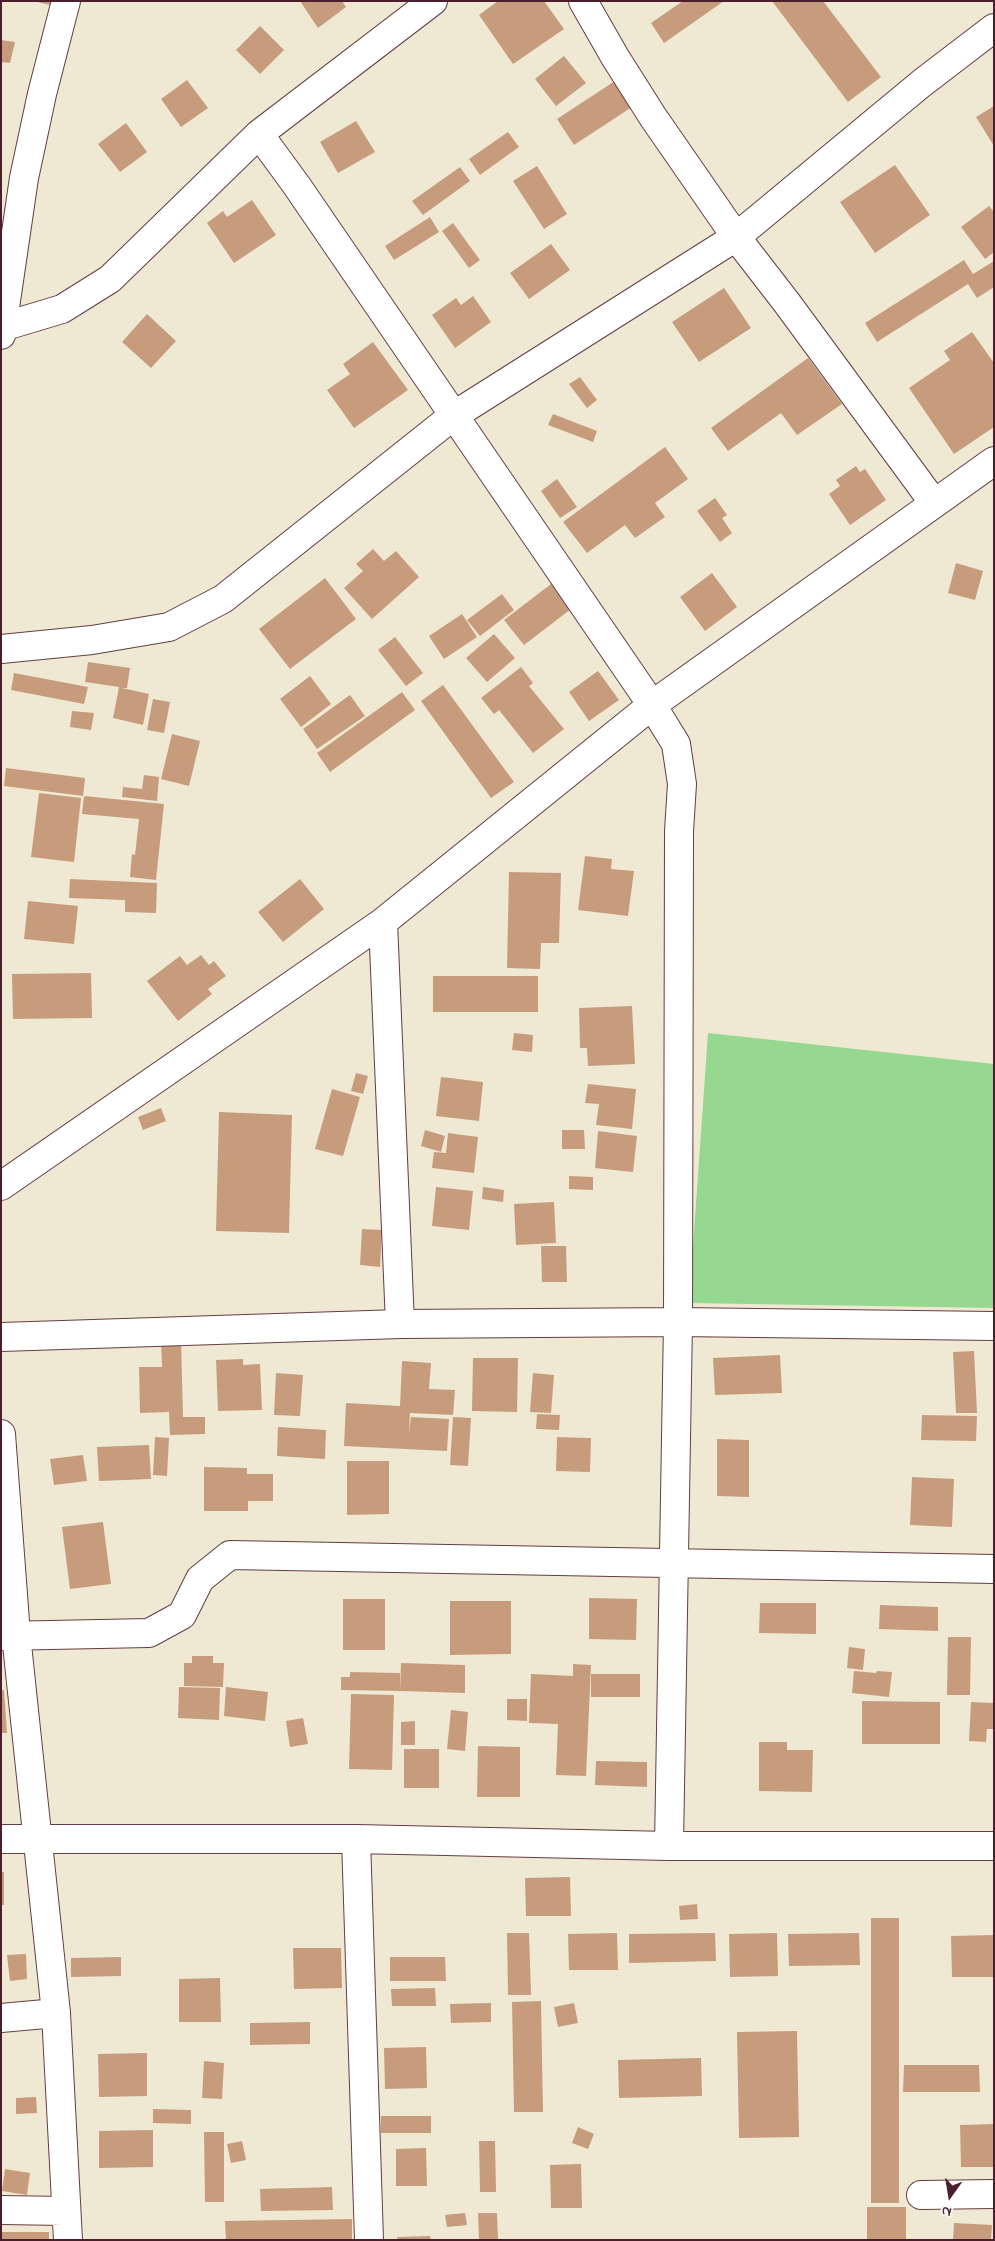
<!DOCTYPE html>
<html>
<head>
<meta charset="utf-8">
<style>
  body { margin:0 }
  #map { position:relative; width:995px; height:2241px; overflow:hidden; background:#efe9d4; font-family:"Indie Flower",sans-serif }
  canvas { display:block }
  .frame { position:absolute; inset:0; border:2px solid #4a1f2b; pointer-events:none }
  .north { position:absolute; left:925px; top:2171px; width:50px; height:50px; -webkit-text-stroke:4px #f6f6f2; paint-order:stroke; rotate:193deg; font-size:14px; font-weight:700; line-height:20px; text-align:center; color:#4a1f2b }
  .north::after { content:''; display:block; margin:auto; width:18px; height:22px; background:#4a1f2b; clip-path:polygon(50% 0,100% 100%,50% 72%,0 100%) }
</style>
</head>
<body>
<div id="map">
<canvas width="995" height="2241"></canvas>
<div class="frame"></div>
<div class="north">N</div>
</div>
<script>
const g = document.querySelector('canvas').getContext('2d');
g.lineJoin = 'round';
function fill(path, color) {
  g.fillStyle = color;
  g.fill(path, 'evenodd');
}
function shape(rows) {
  const path = new Path2D();
  for (const r of rows) {
    path.moveTo(r[0], r[1]);
    for (let i = 2; i < r.length; i += 2) path.lineTo(r[i], r[i + 1]);
  }
  return path;
}
function stroke(path, color, width, dash) {
  g.strokeStyle = color;
  g.lineWidth = width;
  g.lineCap = dash ? 'butt' : 'round';
  g.setLineDash(dash || []);
  g.stroke(path);
}
const green = shape([
  [708,1033,994,1064,994,1308,689,1303]
]);
const building = shape([
  [33,1,51,1,50,5],
  [300,1,342,1,346,7,318,28],
  [498,1,544,1,564,29,513,64,479,15],
  [683,1,724,1,664,43,651,23],
  [772,1,823,1,881,77,848,102],
  [260,26,284,50,260,74,236,50],
  [1,40,15,42,10,63,1,62],
  [564,56,586,83,556,106,535,79],
  [187,80,208,108,181,127,161,99],
  [615,81,632,107,574,145,557,119],
  [994,106,994,146,976,117],
  [356,121,375,152,338,173,320,142],
  [126,123,147,152,120,172,98,144],
  [508,132,519,147,480,175,469,159],
  [895,165,930,215,875,253,840,202],
  [537,166,567,214,544,229,513,181],
  [460,167,470,181,423,215,412,201],
  [252,200,276,235,234,263,207,223,223,211,227,217],
  [989,206,994,212,994,252,985,259,961,227],
  [430,217,439,232,394,260,385,246],
  [453,223,480,260,469,268,442,231],
  [551,244,570,270,529,299,510,273],
  [964,260,973,274,994,261,994,287,977,298,968,284,877,342,865,323],
  [724,288,751,328,699,362,672,322],
  [473,296,491,322,455,348,432,315,456,298,461,305],
  [147,314,176,341,151,368,122,342],
  [972,332,994,363,994,427,954,454,909,388,950,360,944,351],
  [373,342,408,390,354,428,327,390,350,374,343,364],
  [808,358,842,404,797,435,781,413,728,451,711,428],
  [580,377,597,400,587,408,569,384],
  [553,414,597,431,593,442,548,425],
  [665,447,688,479,655,503,665,517,635,538,625,525,587,553,563,522],
  [856,466,860,472,865,469,886,500,850,525,829,494,840,486,836,480],
  [557,479,577,507,560,518,541,491],
  [715,498,727,515,722,518,732,533,720,542,697,511],
  [373,549,384,561,396,551,419,577,372,619,344,588,363,571,356,564],
  [956,563,983,571,975,600,948,593],
  [712,573,737,607,705,631,680,597],
  [325,578,356,619,290,669,259,629],
  [555,581,575,606,524,645,504,620],
  [502,594,514,610,480,636,467,620],
  [462,614,477,637,444,659,429,636],
  [494,634,515,658,487,682,466,658],
  [395,637,423,673,406,686,378,650],
  [88,662,130,668,127,688,122,688,149,694,143,725,113,718,119,687,85,682],
  [521,667,533,683,529,686,564,729,533,753,499,710,494,714,481,698],
  [598,671,619,700,589,721,569,692],
  [14,673,88,687,84,704,11,690],
  [310,676,331,704,301,727,280,699],
  [443,685,514,782,491,798,421,701],
  [402,692,415,710,330,772,317,753],
  [350,695,365,716,317,749,303,729],
  [153,699,170,702,164,733,147,730],
  [72,711,94,713,91,730,70,727],
  [172,734,200,741,189,786,161,779],
  [6,768,85,778,83,796,4,786],
  [144,775,159,777,157,801,122,797,123,787,142,789],
  [39,793,81,798,74,862,31,857],
  [84,796,164,804,156,880,130,877,132,854,135,855,139,819,82,814],
  [585,856,612,859,611,869,634,871,628,916,578,910],
  [509,872,561,873,559,943,541,943,540,969,507,968],
  [70,879,157,883,156,913,125,912,125,900,69,898],
  [300,879,324,909,283,942,258,912],
  [28,901,78,906,74,944,24,939],
  [201,955,209,965,214,961,226,976,208,989,212,994,178,1021,147,981,180,956,187,965],
  [91,973,92,1018,13,1019,12,974],
  [433,976,538,976,538,1012,433,1012],
  [632,1006,635,1064,588,1066,587,1048,580,1048,579,1008],
  [514,1033,533,1035,532,1052,512,1050],
  [356,1073,368,1076,363,1094,351,1091],
  [441,1077,483,1082,479,1121,436,1116],
  [588,1084,636,1089,632,1129,596,1125,599,1104,585,1103],
  [332,1089,360,1097,343,1156,315,1149],
  [161,1108,166,1121,143,1130,138,1117],
  [219,1112,292,1115,289,1233,216,1231],
  [425,1130,445,1136,441,1152,421,1146],
  [562,1130,584,1130,585,1149,562,1149],
  [598,1131,637,1136,633,1172,595,1168],
  [448,1133,478,1137,474,1173,432,1168,434,1152,446,1153],
  [569,1176,593,1177,593,1190,569,1189],
  [436,1187,473,1191,469,1230,432,1226],
  [483,1187,504,1190,503,1202,482,1199],
  [554,1202,556,1243,516,1245,514,1204],
  [362,1229,382,1230,380,1267,360,1265],
  [541,1246,566,1246,567,1282,542,1282],
  [181,1339,183,1417,205,1417,205,1434,170,1435,169,1412,140,1413,139,1367,162,1367,161,1340],
  [974,1351,977,1413,956,1413,953,1352],
  [780,1355,782,1393,715,1395,713,1358],
  [473,1358,518,1358,517,1412,472,1411],
  [243,1359,243,1365,260,1364,262,1410,218,1411,216,1360],
  [402,1361,431,1363,429,1389,455,1390,453,1415,410,1413,409,1433,411,1417,449,1419,447,1451,344,1446,346,1403,400,1406],
  [276,1373,303,1375,300,1416,274,1415],
  [533,1373,554,1375,551,1413,530,1412],
  [537,1414,560,1415,559,1430,536,1429],
  [922,1415,977,1416,976,1441,921,1440],
  [453,1417,471,1418,468,1466,450,1465],
  [278,1427,326,1430,325,1459,277,1456],
  [155,1437,169,1438,167,1476,153,1475],
  [557,1437,591,1438,590,1472,556,1471],
  [717,1439,749,1440,749,1497,717,1496],
  [149,1445,151,1479,99,1481,97,1447],
  [83,1455,87,1481,54,1485,50,1459],
  [347,1461,389,1461,389,1514,347,1515],
  [204,1467,247,1468,247,1474,273,1474,273,1501,248,1501,248,1511,204,1511],
  [912,1477,954,1479,952,1527,910,1525],
  [103,1522,111,1584,70,1589,62,1527],
  [589,1598,637,1599,636,1640,589,1639],
  [343,1599,385,1599,385,1650,343,1650],
  [450,1601,511,1601,511,1654,450,1655],
  [760,1603,816,1603,816,1634,759,1633],
  [880,1605,938,1607,938,1631,879,1629],
  [948,1637,971,1637,970,1695,947,1695],
  [849,1647,865,1649,863,1670,847,1668],
  [192,1656,213,1656,213,1663,224,1663,223,1687,184,1686,184,1663,192,1663],
  [401,1663,465,1665,465,1693,400,1691],
  [573,1664,591,1665,586,1776,556,1775,558,1724,529,1723,531,1674,573,1676],
  [854,1671,876,1673,877,1671,892,1672,889,1697,852,1693],
  [350,1672,400,1673,400,1691,341,1690,341,1677,350,1677],
  [591,1674,640,1674,640,1697,591,1697],
  [179,1687,220,1688,219,1720,178,1718],
  [226,1687,268,1692,265,1721,224,1716],
  [1,1690,4,1690,7,1733,1,1733],
  [351,1694,394,1695,392,1770,349,1769],
  [507,1699,527,1699,527,1721,507,1720],
  [862,1701,940,1702,940,1744,862,1744],
  [971,1702,994,1703,994,1729,987,1729,986,1742,969,1741],
  [451,1710,468,1712,465,1751,447,1749],
  [303,1718,308,1744,290,1747,286,1721],
  [415,1721,415,1745,401,1745,401,1722],
  [759,1742,787,1742,787,1750,813,1750,812,1792,759,1791],
  [478,1746,520,1747,520,1797,477,1797],
  [404,1749,439,1749,439,1788,404,1788],
  [596,1761,647,1762,647,1787,595,1785],
  [1,1872,4,1872,4,1905,1,1905],
  [570,1877,571,1916,526,1916,525,1878],
  [697,1904,698,1919,680,1920,679,1906],
  [871,1918,899,1918,899,2203,871,2203],
  [507,1933,529,1933,531,1995,508,1995],
  [617,1933,618,1970,569,1970,568,1934],
  [715,1933,716,1961,629,1963,629,1934],
  [777,1933,778,1976,730,1977,729,1934],
  [859,1933,860,1965,789,1966,788,1934],
  [994,1935,994,1977,952,1977,951,1936],
  [293,1948,341,1948,342,1988,294,1989],
  [26,1954,27,1979,10,1981,7,1955],
  [121,1957,121,1976,71,1977,71,1958],
  [390,1957,445,1957,446,1981,390,1981],
  [220,1978,221,2022,179,2022,179,1979],
  [435,1988,436,2006,392,2006,391,1989],
  [541,2001,543,2112,514,2112,512,2002],
  [491,2003,491,2022,451,2023,450,2004],
  [574,2003,578,2023,558,2027,554,2007],
  [310,2022,310,2044,250,2045,250,2023],
  [797,2031,799,2137,739,2138,737,2032],
  [426,2047,427,2088,385,2089,384,2048],
  [147,2053,147,2096,99,2097,98,2054],
  [701,2058,702,2096,619,2098,618,2060],
  [204,2061,224,2063,222,2099,202,2098],
  [904,2065,979,2065,980,2092,903,2092],
  [36,2097,37,2113,16,2114,16,2098],
  [153,2109,191,2110,191,2124,153,2123],
  [381,2116,431,2116,431,2133,381,2133],
  [994,2124,994,2167,961,2167,960,2125],
  [578,2127,594,2134,588,2149,572,2143],
  [153,2130,153,2167,99,2168,99,2131],
  [204,2132,224,2132,224,2202,205,2202],
  [242,2141,246,2160,231,2163,227,2144],
  [479,2141,495,2141,496,2192,480,2192],
  [426,2148,427,2186,396,2186,396,2149],
  [581,2164,582,2208,551,2208,550,2165],
  [5,2169,30,2173,27,2195,2,2191],
  [332,2187,333,2210,261,2211,260,2189],
  [867,2207,906,2207,906,2240,867,2240],
  [465,2213,467,2225,447,2227,445,2215],
  [478,2213,497,2213,498,2240,479,2240],
  [352,2219,352,2240,226,2240,225,2221],
  [954,2223,992,2225,991,2240,953,2240],
  [1,2232,49,2232,49,2240,1,2240],
  [430,2236,431,2240,398,2240,397,2237]
]);
const street = shape([
  [583,1,615,57,653,117,736,237,787,303,934,503],
  [259,134,297,186,652,705,676,744,682,784,679,831,678,1322,669,1846],
  [2,327,62,309,110,279,259,134,433,1],
  [1,335,24,178,42,94,66,1],
  [1,649,92,640,169,627,223,599,453,416,736,237,922,83,994,28],
  [383,922,400,1324],
  [1,1186,383,922,652,705,994,461],
  [1,1337,400,1324,678,1322,994,1326],
  [1,1434,16,1635,56,2013,68,2240],
  [1,1636,149,1633,182,1615,200,1579,230,1555,994,1569],
  [1,1839,356,1839,669,1846,994,1846],
  [356,1839,369,2240],
  [1,2018,56,2013],
  [921,2195,994,2194],
  [1,2210,65,2211]
]);
fill(green, '#96d890');
fill(building, '#c79c7c');
stroke(street, '#633d44', 30);
stroke(street, '#fff', 28);
</script>
</body>
</html>
